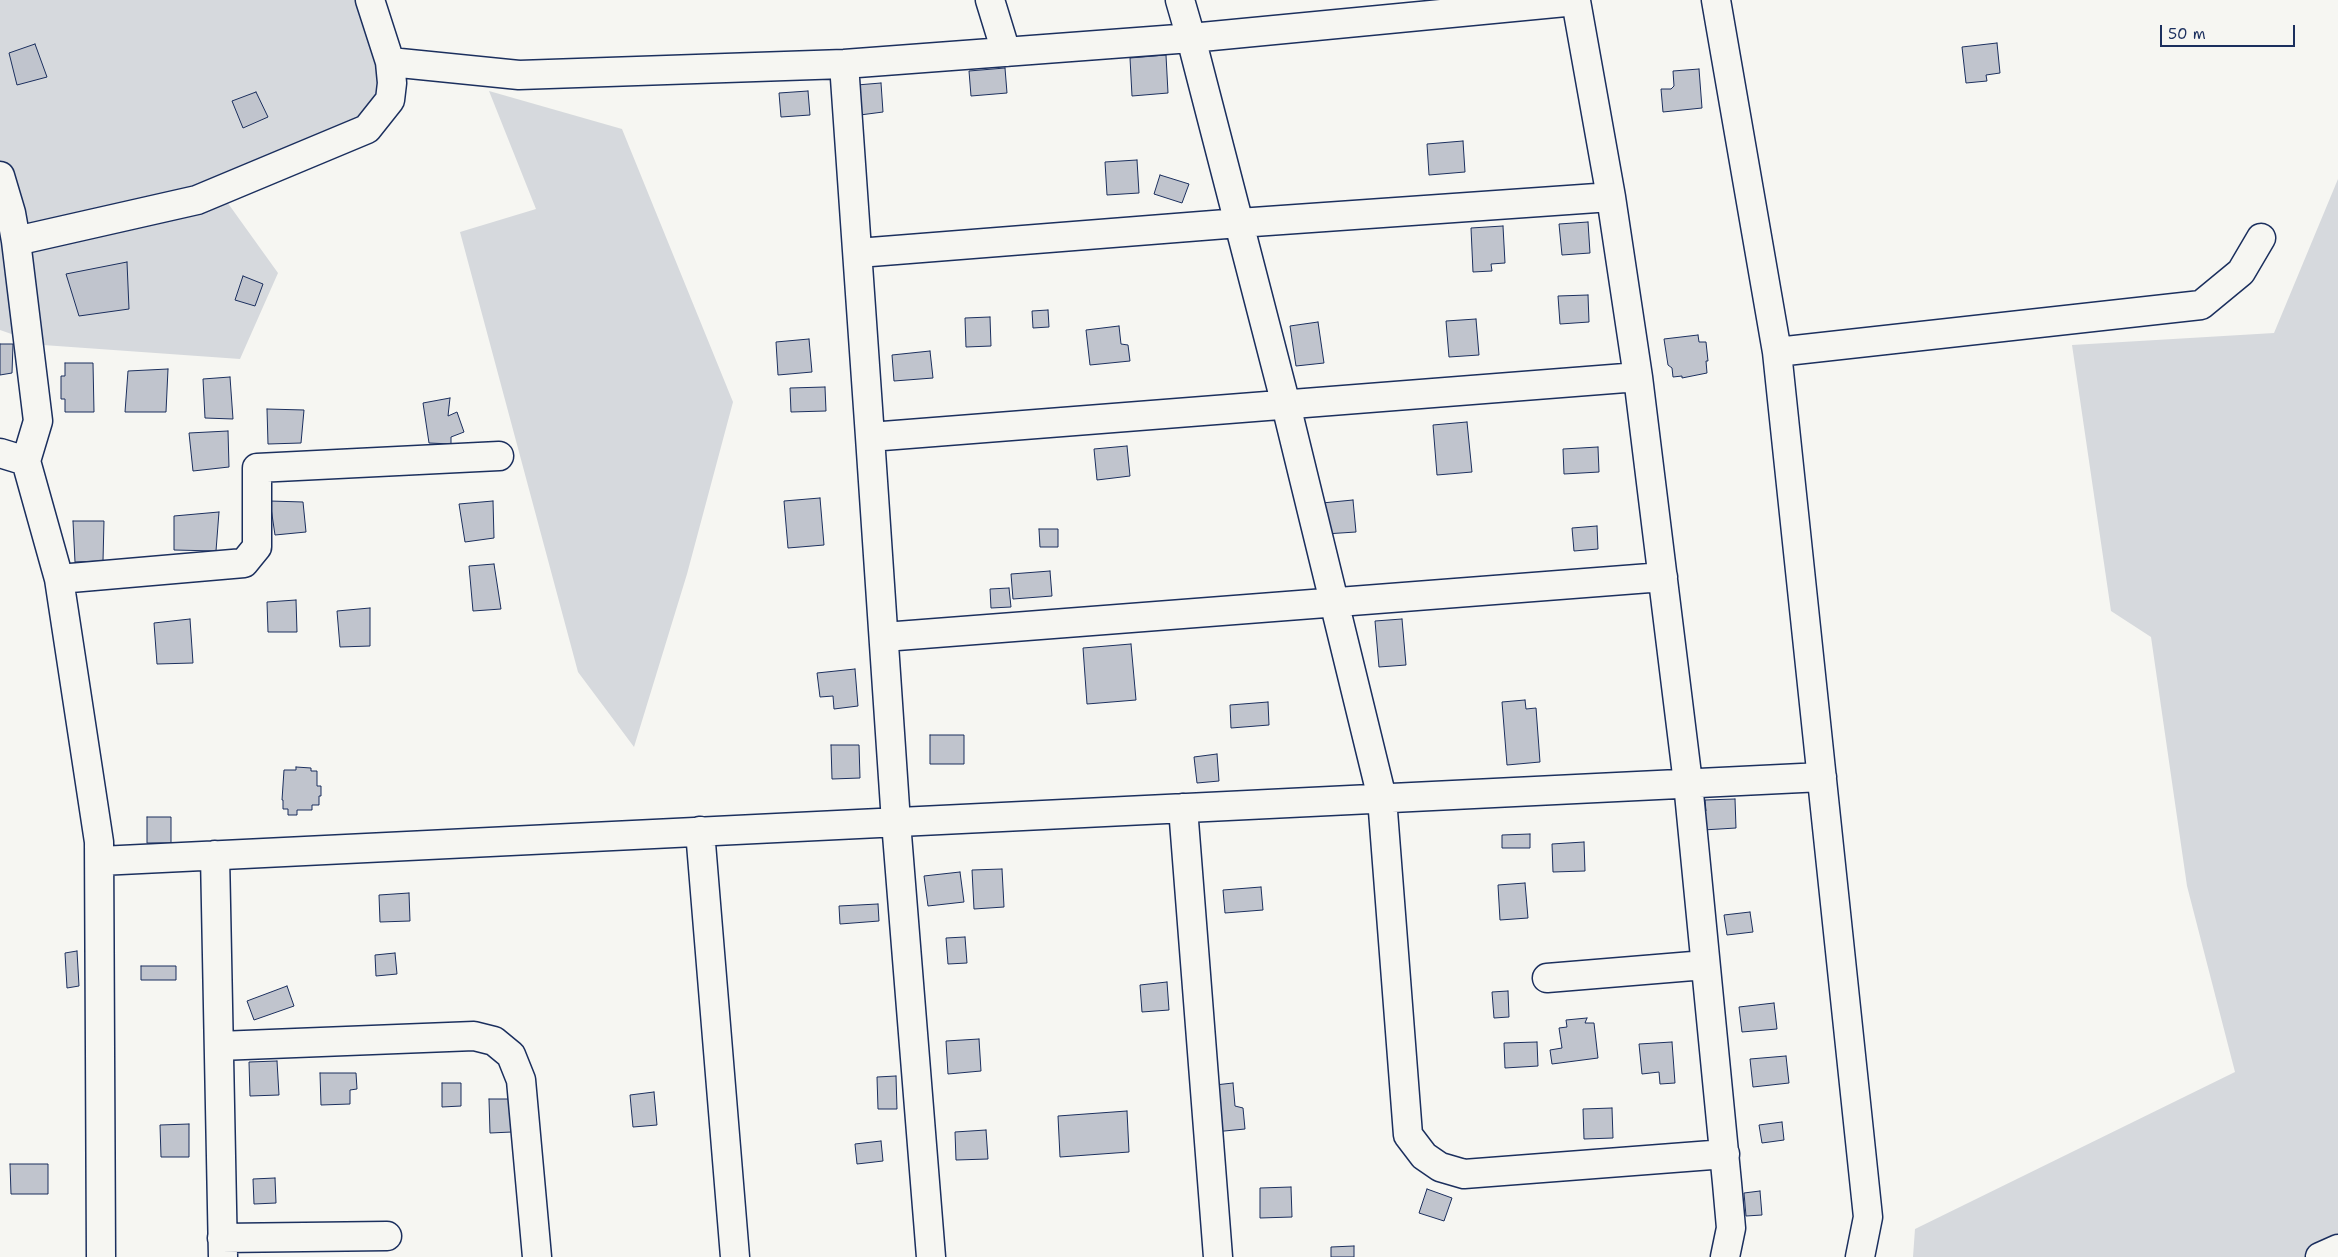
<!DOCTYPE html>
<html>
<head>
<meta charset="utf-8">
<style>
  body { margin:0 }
  #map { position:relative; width:2338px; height:1257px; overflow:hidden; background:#f6f6f2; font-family:"Shantell Sans",sans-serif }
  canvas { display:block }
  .scale { position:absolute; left:2160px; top:25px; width:135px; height:22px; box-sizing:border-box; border:2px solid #1b2f5e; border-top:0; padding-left:6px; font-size:15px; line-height:18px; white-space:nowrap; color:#1b2f5e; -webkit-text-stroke:4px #f6f6f2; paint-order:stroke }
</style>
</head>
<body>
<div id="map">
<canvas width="2338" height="1257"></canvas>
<div class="scale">50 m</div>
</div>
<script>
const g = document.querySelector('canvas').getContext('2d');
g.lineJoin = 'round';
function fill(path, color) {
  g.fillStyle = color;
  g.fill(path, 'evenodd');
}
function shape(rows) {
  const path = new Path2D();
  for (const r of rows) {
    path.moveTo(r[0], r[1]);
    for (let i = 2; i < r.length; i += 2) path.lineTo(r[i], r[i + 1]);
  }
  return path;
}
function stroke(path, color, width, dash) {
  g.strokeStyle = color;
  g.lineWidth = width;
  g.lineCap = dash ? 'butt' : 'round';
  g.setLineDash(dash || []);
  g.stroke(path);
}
const green = shape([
  [0,0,370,0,392,83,360,125,217,188,278,273,240,359,43,345,0,330],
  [489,91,622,129,733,402,687,574,634,747,578,672,460,232,536,209],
  [2338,179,2338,1257,1913,1257,1915,1229,2235,1072,2187,886,2151,637,2111,611,2072,345,2274,333]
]);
const building = shape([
  [1997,43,2000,73,1986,75,1987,81,1966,83,1962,47,1997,43],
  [35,44,47,77,17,85,9,53,35,44],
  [1166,55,1168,93,1132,96,1130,58,1166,55],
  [1005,68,1007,93,971,96,969,71,1005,68],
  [1699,69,1702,108,1663,112,1661,89,1671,89,1674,86,1673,71,1699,69],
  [881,83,883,112,860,115,857,85,881,83],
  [808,91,810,115,781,117,779,93,808,91],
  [256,92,268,117,243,128,232,101,256,92],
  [1463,141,1465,172,1429,175,1427,144,1463,141],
  [1137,160,1139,193,1107,195,1105,162,1137,160],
  [1160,175,1189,184,1182,203,1154,194,1160,175],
  [1588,222,1590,253,1562,255,1559,224,1588,222],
  [1503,226,1505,263,1491,264,1492,271,1473,272,1471,228,1503,226],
  [127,262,129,309,79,316,66,274,127,262],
  [243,276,263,284,255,306,235,300,243,276],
  [1588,295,1589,322,1560,324,1558,296,1588,295],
  [1048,310,1049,327,1033,328,1032,311,1048,310],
  [990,317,991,346,966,347,965,318,990,317],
  [1476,319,1479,355,1449,357,1446,321,1476,319],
  [1318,322,1324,363,1296,366,1290,326,1318,322],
  [1119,326,1121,344,1128,345,1130,361,1090,365,1086,330,1119,326],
  [1698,335,1699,342,1706,342,1708,361,1706,361,1707,373,1682,378,1682,376,1673,377,1672,368,1668,365,1664,339,1698,335],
  [809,339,812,372,778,375,776,342,809,339],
  [0,344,13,344,12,373,0,375,0,344],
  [930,351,933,378,894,381,892,355,930,351],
  [65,363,93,363,94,412,65,412,65,399,61,399,61,376,65,376,65,363],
  [168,369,166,412,125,412,128,371,168,369],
  [230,377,233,419,205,418,203,379,230,377],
  [825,387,826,411,791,412,790,388,825,387],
  [450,398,448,416,457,412,464,432,451,437,451,444,429,443,423,403,450,398],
  [267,409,304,410,301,443,268,444,267,409],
  [1467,422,1472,472,1437,475,1433,425,1467,422],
  [228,431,229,467,193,471,189,433,228,431],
  [1127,446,1130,476,1097,480,1094,449,1127,446],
  [1598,447,1599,472,1564,474,1563,449,1598,447],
  [820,498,824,545,788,548,784,501,820,498],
  [1353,500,1356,532,1325,534,1322,503,1353,500],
  [270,501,303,502,306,532,275,535,270,501],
  [493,501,494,538,465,542,459,504,493,501],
  [219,512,216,551,174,550,174,516,219,512],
  [73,521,104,521,103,561,75,562,73,521],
  [1597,526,1598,549,1574,551,1572,528,1597,526],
  [1039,529,1058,529,1058,547,1040,547,1039,529],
  [494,564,501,609,473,611,469,566,494,564],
  [1050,571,1052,596,1013,599,1011,574,1050,571],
  [1009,588,1011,607,991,608,990,589,1009,588],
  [296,600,297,632,268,632,267,602,296,600],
  [370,608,370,646,340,647,337,611,370,608],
  [190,619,193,663,157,664,154,623,190,619],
  [1402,619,1406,665,1379,667,1375,621,1402,619],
  [1131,644,1136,700,1087,704,1083,648,1131,644],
  [855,669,858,706,834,709,833,696,820,697,817,673,855,669],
  [1525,700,1526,709,1536,708,1540,762,1507,765,1502,702,1525,700],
  [1268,702,1269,725,1231,728,1230,705,1268,702],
  [930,735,964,735,964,764,930,764,930,735],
  [831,745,859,745,860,778,832,779,831,745],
  [1217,754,1219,781,1197,783,1194,757,1217,754],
  [296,767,311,768,311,771,317,771,317,786,321,786,321,796,319,796,319,805,312,805,312,810,297,810,297,815,288,815,288,809,283,809,283,800,282,800,284,770,296,770,296,767],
  [1735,799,1736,828,1703,830,1703,811,1706,811,1705,800,1735,799],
  [147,817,171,817,171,843,147,843,147,817],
  [1530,834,1530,848,1502,848,1502,835,1530,834],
  [1584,842,1585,871,1553,872,1552,844,1584,842],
  [1002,869,1004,907,974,909,972,870,1002,869],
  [960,872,964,902,928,906,924,876,960,872],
  [1525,883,1528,918,1500,920,1498,885,1525,883],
  [1261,887,1263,910,1225,913,1223,890,1261,887],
  [409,893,410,921,380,922,379,895,409,893],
  [878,904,879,921,840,924,839,906,878,904],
  [1750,912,1753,932,1727,935,1724,915,1750,912],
  [965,937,967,963,948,964,946,938,965,937],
  [77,951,79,986,67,988,65,953,77,951],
  [395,953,397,974,376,976,375,955,395,953],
  [141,966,176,966,176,980,141,980,141,966],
  [1167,982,1169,1010,1142,1012,1140,985,1167,982],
  [287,986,294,1006,254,1020,247,1001,287,986],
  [1508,991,1509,1017,1494,1018,1492,992,1508,991],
  [1774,1003,1777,1029,1742,1032,1739,1007,1774,1003],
  [1587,1018,1585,1023,1594,1023,1598,1058,1552,1064,1550,1050,1562,1048,1559,1028,1567,1027,1566,1020,1587,1018],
  [979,1039,981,1071,948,1074,946,1041,979,1039],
  [1537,1042,1538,1066,1505,1068,1504,1043,1537,1042],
  [1672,1042,1675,1083,1660,1084,1659,1072,1642,1074,1639,1044,1672,1042],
  [1786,1056,1789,1083,1753,1087,1750,1059,1786,1056],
  [277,1061,279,1095,250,1096,249,1062,277,1061],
  [320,1073,356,1073,357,1089,350,1090,350,1104,321,1105,320,1073],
  [896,1076,897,1109,878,1109,877,1077,896,1076],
  [442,1083,461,1083,461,1106,442,1107,442,1083],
  [1233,1083,1235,1106,1243,1108,1245,1129,1214,1132,1215,1085,1233,1083],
  [654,1092,657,1125,633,1127,630,1095,654,1092],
  [489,1099,511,1099,512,1132,490,1133,489,1099],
  [1612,1108,1613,1138,1584,1139,1583,1109,1612,1108],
  [1127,1111,1129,1152,1060,1157,1058,1116,1127,1111],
  [1782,1122,1784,1140,1762,1143,1759,1125,1782,1122],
  [189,1124,189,1157,161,1157,160,1125,189,1124],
  [986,1130,988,1159,956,1160,955,1132,986,1130],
  [881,1141,883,1161,857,1164,855,1144,881,1141],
  [10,1164,48,1164,48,1194,11,1194,10,1164],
  [275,1178,276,1203,254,1204,253,1179,275,1178],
  [1291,1187,1292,1217,1260,1218,1260,1188,1291,1187],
  [1427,1189,1452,1198,1444,1221,1419,1213,1427,1189],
  [1760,1191,1762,1215,1746,1216,1744,1193,1760,1191],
  [1354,1246,1354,1257,1331,1257,1331,1247,1354,1246]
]);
const minor = shape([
  [990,0,1006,52],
  [1180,0,1191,38,1576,1,1611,197,1638,377],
  [1716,0,1777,352,1868,1217,1860,1257],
  [390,62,519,75,844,64,1191,38,1286,405,1382,798,1408,1135,1424,1156,1440,1167,1464,1174,1725,1154],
  [844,64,870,437],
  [0,176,11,213,16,241,38,421,26,461],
  [16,241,197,200,367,129,390,100,392,83,390,62,370,0],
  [858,253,1239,223,1611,197],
  [1777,352,2201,305,2241,272,2261,238],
  [0,453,26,461,59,579,99,842,101,1257],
  [59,579,244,563,257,547,257,468,499,456],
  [884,637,1663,577],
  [1183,808,1218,1257],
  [700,831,735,1257],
  [215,855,223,1257],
  [100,861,1822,777],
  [1547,978,1705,965],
  [219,1046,474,1036,494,1041,511,1055,521,1080,537,1257],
  [222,1238,387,1236],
  [931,1257,896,822,870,437,1638,377,1688,783,1727,1183,1731,1228,1725,1257],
  [2320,1257,2338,1249]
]);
fill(green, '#d6d9dd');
fill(building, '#c0c4cd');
stroke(building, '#1b2f5e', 1);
stroke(minor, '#1b2f5e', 31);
stroke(minor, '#f6f6f2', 28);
</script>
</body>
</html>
